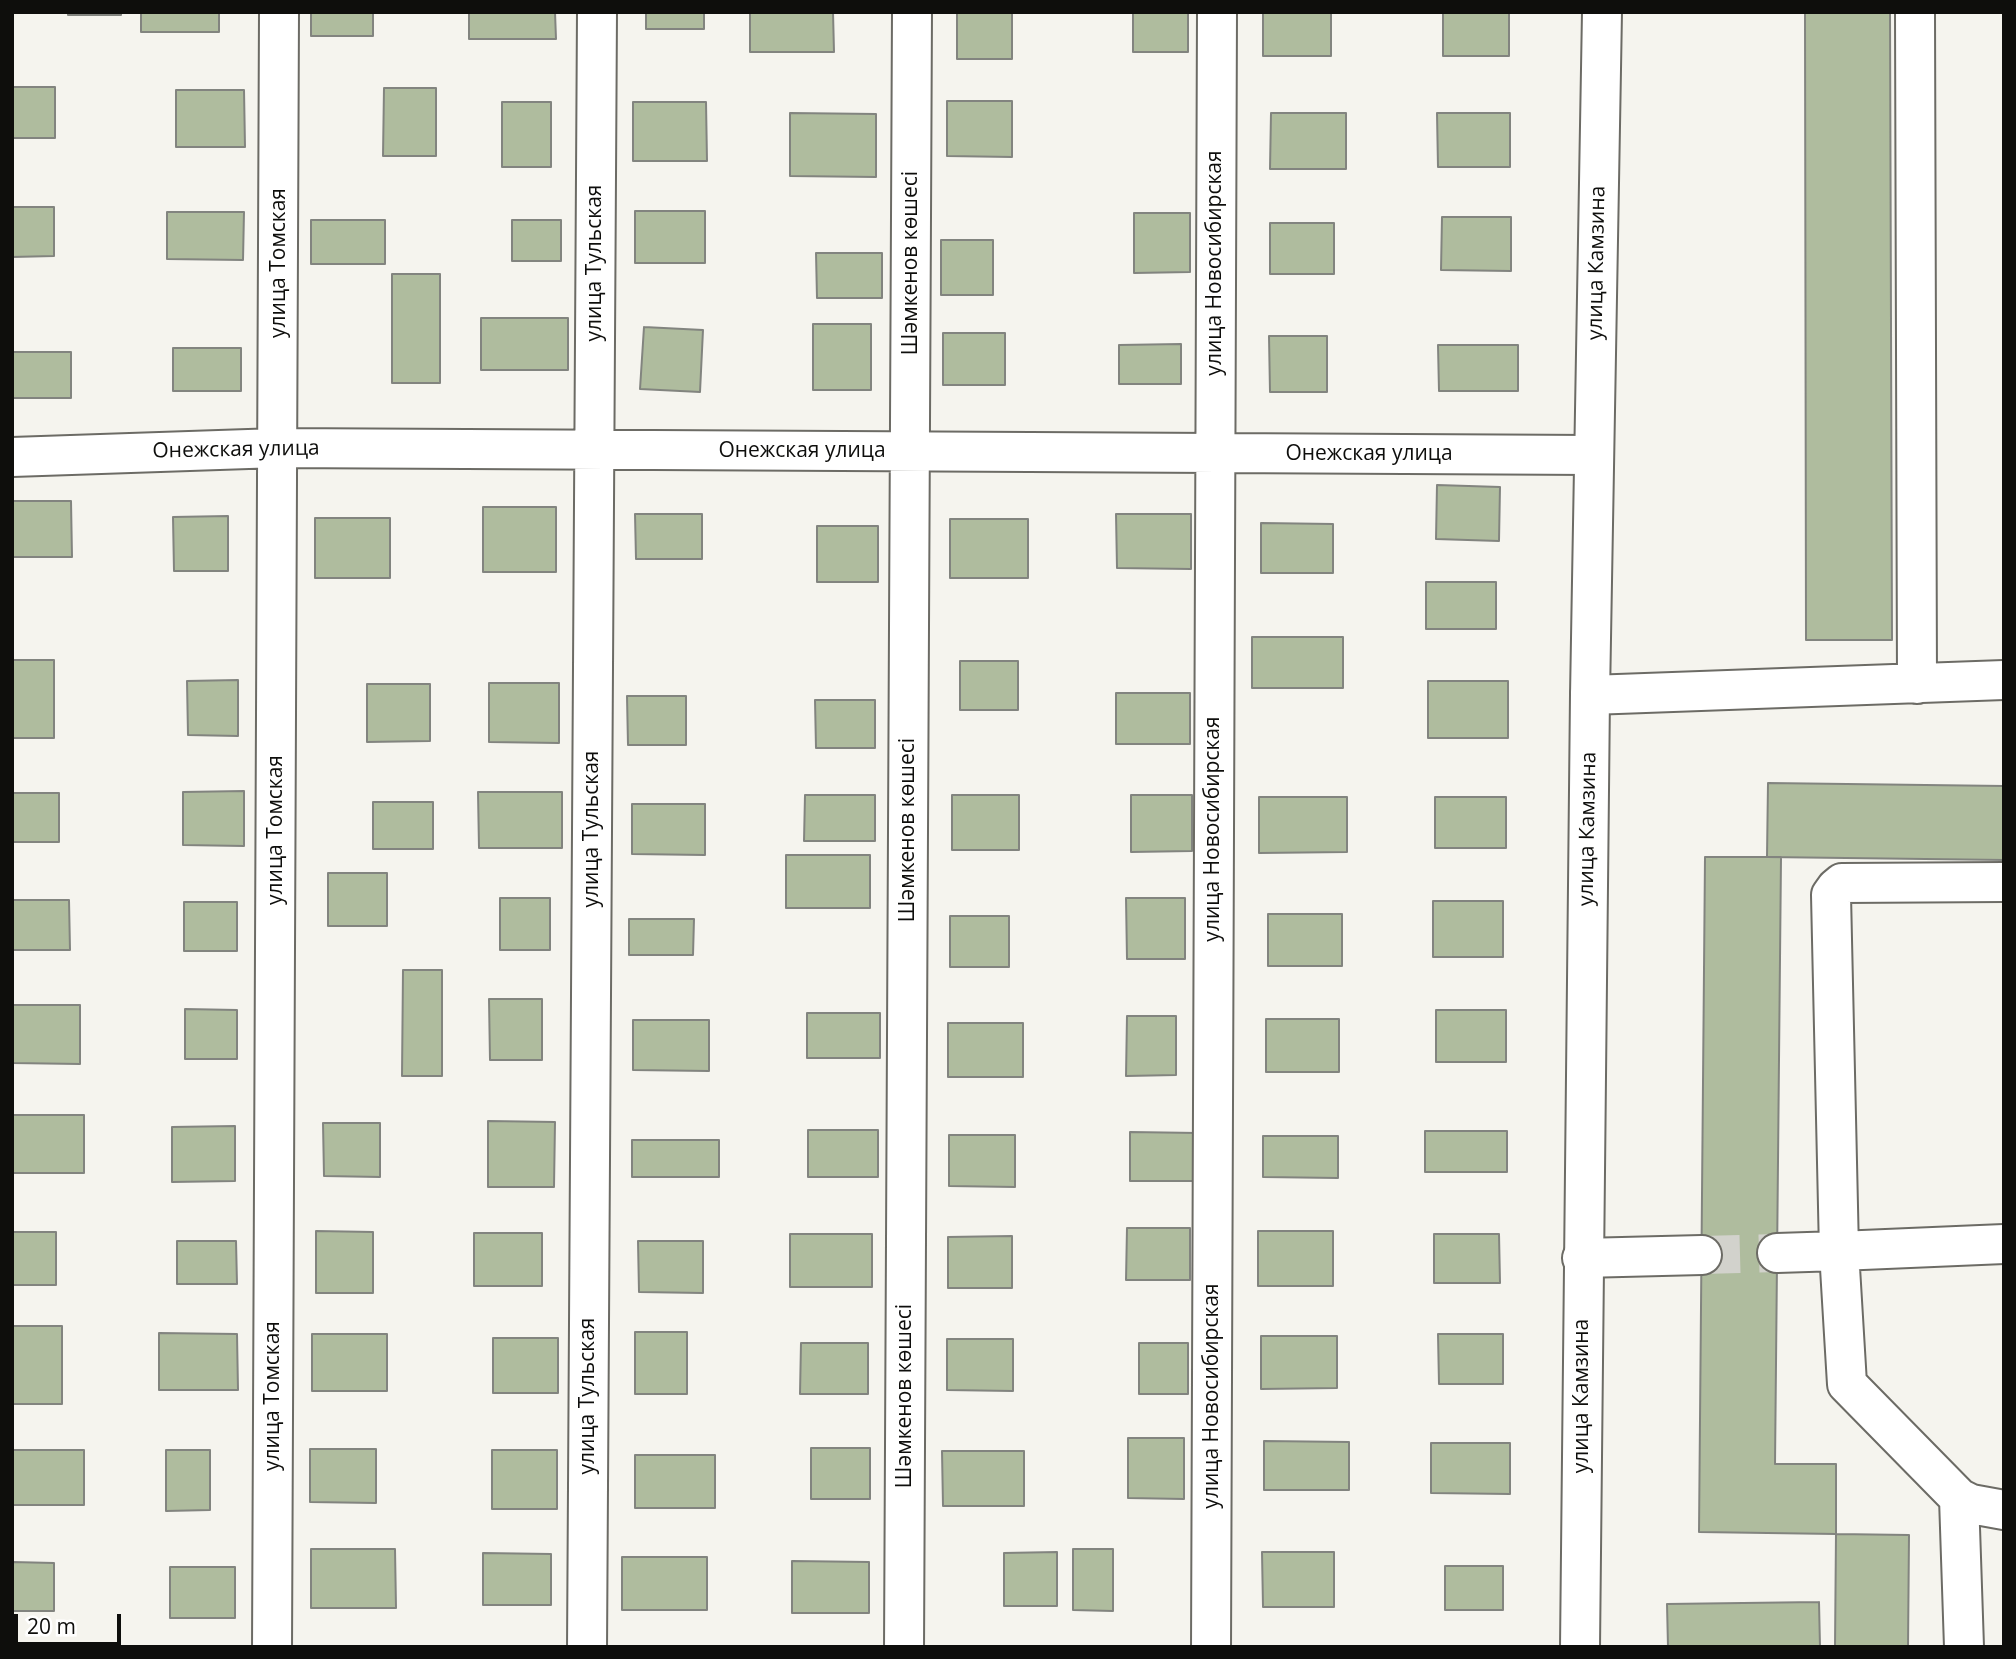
<!DOCTYPE html>
<html>
<head>
<meta charset="utf-8">
<style>
  body { margin:0 }
  #map { position:relative; width:2016px; height:1659px; overflow:hidden; background:#f5f4ee; font-family:"Open Sans",sans-serif }
  canvas { display:block }
  .frame { position:absolute; inset:0; border:14px solid #0e0e0c; pointer-events:none }
  .scale { position:absolute; left:14px; top:1614px; width:107px; height:32px; box-sizing:border-box; border:4px solid #0e0e0c; border-top:0; padding-left:9px; font-size:21px; line-height:24px; white-space:nowrap; color:#0e0e0c; -webkit-text-stroke:5px #fff; paint-order:stroke }
</style>
</head>
<body>
<div id="map">
<canvas width="2016" height="1659"></canvas>
<div class="frame"></div>
<div class="scale">20 m</div>
</div>
<script>
const g = document.querySelector('canvas').getContext('2d');
g.lineJoin = 'round';
function fill(path, color) {
  g.fillStyle = color;
  g.fill(path, 'evenodd');
}
function shape(rows) {
  const path = new Path2D();
  for (const r of rows) {
    path.moveTo(r[0], r[1]);
    for (let i = 2; i < r.length; i += 2) path.lineTo(r[i], r[i + 1]);
  }
  return path;
}
function stroke(path, color, width, dash) {
  g.strokeStyle = color;
  g.lineWidth = width;
  g.lineCap = dash ? 'butt' : 'round';
  g.setLineDash(dash || []);
  g.stroke(path);
}
function drawText(font, color, halo, rows, align = 'center') {
  g.font = font + ' "Open Sans",sans-serif';
  g.lineWidth = 7;
  g.setLineDash([]);
  g.textBaseline = 'middle';
  g.strokeStyle = halo;
  g.fillStyle = color;
  for (const [text, x, y, turn = 0] of rows) {
    g.save();
    g.translate(x, y);
    g.rotate((+turn || 0) * Math.PI / 180);
    g.textAlign = isNaN(turn) ? turn : align;
    if (halo) g.strokeText(text, 0, 0);
    g.fillText(text, 0, 0);
    g.restore();
  }
}
const building = shape([
  [68,12,121,12,121,15,68,15,68,12],
  [141,12,219,12,219,32,141,32,141,12],
  [311,12,373,12,373,36,311,36,311,12],
  [469,12,555,12,556,39,469,39,469,12],
  [646,12,704,12,704,29,646,29,646,12],
  [750,12,833,12,834,52,750,52,750,12],
  [957,12,1012,12,1012,59,957,59,957,12],
  [1133,12,1188,12,1188,52,1133,52,1133,12],
  [1263,12,1331,12,1331,56,1263,56,1263,12],
  [1443,12,1509,12,1509,56,1443,56,1443,12],
  [1805,12,1890,12,1892,640,1806,640,1805,12],
  [12,87,55,87,55,138,12,138,12,87],
  [384,88,436,88,436,156,383,156,384,88],
  [176,90,244,90,245,147,176,147,176,90],
  [947,101,1012,101,1012,157,947,156,947,101],
  [502,102,551,102,551,167,502,167,502,102],
  [633,102,706,102,707,161,633,161,633,102],
  [790,113,876,114,876,177,790,176,790,113],
  [1271,113,1346,113,1346,169,1270,169,1271,113],
  [1437,113,1510,113,1510,167,1438,167,1437,113],
  [12,207,54,207,54,256,12,257,12,207],
  [635,211,705,211,705,263,635,263,635,211],
  [167,212,244,212,243,260,167,259,167,212],
  [1134,213,1190,213,1190,272,1134,273,1134,213],
  [1442,217,1511,217,1511,271,1441,270,1442,217],
  [311,220,385,220,385,264,311,264,311,220],
  [512,220,561,220,561,261,512,261,512,220],
  [1270,223,1334,223,1334,274,1270,274,1270,223],
  [941,240,993,240,993,295,941,295,941,240],
  [816,253,882,253,882,298,817,298,816,253],
  [392,274,440,274,440,383,392,383,392,274],
  [481,318,568,318,568,370,481,370,481,318],
  [813,324,871,324,871,390,813,390,813,324],
  [644,327,703,330,700,392,640,389,644,327],
  [943,333,1005,333,1005,385,943,385,943,333],
  [1269,336,1327,336,1327,392,1270,392,1269,336],
  [1181,344,1181,384,1119,384,1119,345,1181,344],
  [1438,345,1518,345,1518,391,1439,391,1438,345],
  [173,348,241,348,241,391,173,391,173,348],
  [12,352,71,352,71,398,12,398,12,352],
  [1437,485,1500,487,1499,541,1436,539,1437,485],
  [12,501,71,501,72,557,12,557,12,501],
  [483,507,556,507,556,572,483,572,483,507],
  [635,514,702,514,702,559,636,559,635,514],
  [1116,514,1191,514,1191,569,1117,568,1116,514],
  [228,516,228,571,174,571,173,517,228,516],
  [315,518,390,518,390,578,315,578,315,518],
  [950,519,1028,519,1028,578,950,578,950,519],
  [1261,523,1333,524,1333,573,1261,573,1261,523],
  [817,526,878,526,878,582,817,582,817,526],
  [1426,582,1496,582,1496,629,1426,629,1426,582],
  [1252,637,1343,637,1343,688,1252,688,1252,637],
  [12,660,54,660,54,738,12,738,12,660],
  [960,661,1018,661,1018,710,960,710,960,661],
  [238,680,238,736,188,735,187,681,238,680],
  [1428,681,1508,681,1508,738,1428,738,1428,681],
  [489,683,559,683,559,743,489,742,489,683],
  [367,684,430,684,430,741,367,742,367,684],
  [1116,693,1190,693,1190,744,1116,744,1116,693],
  [627,696,686,696,686,745,628,745,627,696],
  [815,700,875,700,875,748,816,748,815,700],
  [1768,783,2004,786,2004,860,1767,857,1768,783],
  [244,791,244,846,183,845,183,792,244,791],
  [478,792,562,792,562,848,479,848,478,792],
  [12,793,59,793,59,842,12,842,12,793],
  [805,795,875,795,875,841,804,841,805,795],
  [952,795,1019,795,1019,850,952,850,952,795],
  [1131,795,1192,795,1192,851,1131,852,1131,795],
  [1259,797,1347,797,1347,852,1259,853,1259,797],
  [1435,797,1506,797,1506,848,1435,848,1435,797],
  [373,802,433,802,433,849,373,849,373,802],
  [632,804,705,804,705,855,632,854,632,804],
  [786,855,870,855,870,908,786,908,786,855],
  [1705,857,1781,857,1775,1464,1836,1464,1836,1534,1699,1532,1705,857],
  [328,873,387,873,387,926,328,926,328,873],
  [500,898,550,898,550,950,500,950,500,898],
  [1126,898,1185,898,1185,959,1127,959,1126,898],
  [12,900,69,900,70,950,12,950,12,900],
  [1433,901,1503,901,1503,957,1433,957,1433,901],
  [184,902,237,902,237,951,184,951,184,902],
  [1268,914,1342,914,1342,966,1268,966,1268,914],
  [950,916,1009,916,1009,967,950,967,950,916],
  [629,919,694,919,693,955,629,955,629,919],
  [403,970,442,970,442,1076,402,1076,403,970],
  [489,999,542,999,542,1060,490,1060,489,999],
  [12,1005,80,1005,80,1064,12,1063,12,1005],
  [185,1009,237,1010,237,1059,185,1059,185,1009],
  [1436,1010,1506,1010,1506,1062,1436,1062,1436,1010],
  [807,1013,880,1013,880,1058,807,1058,807,1013],
  [1127,1016,1176,1016,1176,1075,1126,1076,1127,1016],
  [1266,1019,1339,1019,1339,1072,1266,1072,1266,1019],
  [633,1020,709,1020,709,1071,633,1070,633,1020],
  [948,1023,1023,1023,1023,1077,948,1077,948,1023],
  [12,1115,84,1115,84,1173,12,1173,12,1115],
  [488,1121,555,1122,554,1187,488,1187,488,1121],
  [323,1123,380,1123,380,1177,324,1176,323,1123],
  [235,1126,235,1181,172,1182,172,1127,235,1126],
  [808,1130,878,1130,878,1177,808,1177,808,1130],
  [1425,1131,1507,1131,1507,1172,1425,1172,1425,1131],
  [1130,1132,1198,1133,1199,1181,1130,1181,1130,1132],
  [949,1135,1015,1135,1015,1187,949,1186,949,1135],
  [1263,1136,1338,1136,1338,1178,1263,1177,1263,1136],
  [632,1140,719,1140,719,1177,632,1177,632,1140],
  [1127,1228,1190,1228,1190,1280,1126,1280,1127,1228],
  [316,1231,373,1232,373,1293,316,1293,316,1231],
  [1258,1231,1333,1231,1333,1286,1258,1286,1258,1231],
  [12,1232,56,1232,56,1285,12,1285,12,1232],
  [474,1233,542,1233,542,1286,474,1286,474,1233],
  [790,1234,872,1234,872,1287,790,1287,790,1234],
  [1434,1234,1499,1234,1500,1283,1434,1283,1434,1234],
  [1012,1236,1012,1288,948,1288,948,1237,1012,1236],
  [177,1241,236,1241,237,1284,177,1284,177,1241],
  [638,1241,703,1241,703,1293,639,1292,638,1241],
  [12,1326,62,1326,62,1404,12,1404,12,1326],
  [635,1332,687,1332,687,1394,635,1394,635,1332],
  [159,1333,237,1334,238,1390,159,1390,159,1333],
  [312,1334,387,1334,387,1391,312,1391,312,1334],
  [1438,1334,1503,1334,1503,1384,1439,1384,1438,1334],
  [1261,1336,1337,1336,1337,1388,1261,1389,1261,1336],
  [493,1338,558,1338,558,1393,493,1393,493,1338],
  [947,1339,1013,1339,1013,1391,947,1390,947,1339],
  [801,1343,868,1343,868,1394,800,1394,801,1343],
  [1139,1343,1188,1343,1188,1394,1139,1394,1139,1343],
  [1128,1438,1184,1438,1184,1499,1128,1498,1128,1438],
  [1264,1441,1349,1442,1349,1490,1264,1490,1264,1441],
  [1431,1443,1510,1443,1510,1494,1431,1493,1431,1443],
  [811,1448,870,1448,870,1499,811,1499,811,1448],
  [310,1449,376,1449,376,1503,310,1502,310,1449],
  [12,1450,84,1450,84,1505,12,1505,12,1450],
  [166,1450,210,1450,210,1510,166,1511,166,1450],
  [492,1450,557,1450,557,1509,492,1509,492,1450],
  [942,1451,1024,1451,1024,1506,943,1506,942,1451],
  [635,1455,715,1455,715,1508,635,1508,635,1455],
  [1836,1534,1909,1535,1908,1647,1835,1647,1836,1534],
  [311,1549,395,1549,396,1608,311,1608,311,1549],
  [1073,1549,1113,1549,1113,1611,1073,1610,1073,1549],
  [1057,1552,1057,1606,1004,1606,1004,1553,1057,1552],
  [1262,1552,1334,1552,1334,1607,1263,1607,1262,1552],
  [483,1553,551,1554,551,1605,483,1605,483,1553],
  [622,1557,707,1557,707,1610,622,1610,622,1557],
  [792,1561,869,1562,869,1613,792,1613,792,1561],
  [12,1562,54,1563,54,1611,12,1611,12,1562],
  [1445,1566,1503,1566,1503,1610,1445,1610,1445,1566],
  [170,1567,235,1567,235,1618,170,1618,170,1567],
  [1819,1602,1820,1647,1668,1647,1667,1604,1819,1602]
]);
const minorTunnel = shape([
  [1702,1255,1777,1253]
]);
const minor = shape([
  [1915,12,1917,684],
  [12,457,278,448,1593,455],
  [1590,695,2004,680],
  [2004,882,1842,883,1836,888,1831,895,1839,1251,2004,1244],
  [1777,1253,1839,1251,1847,1384,1959,1498,1971,1504,2004,1510],
  [1582,1258,1702,1255],
  [1959,1498,1964,1647],
  [272,1647,279,12],
  [587,1647,597,12],
  [904,1647,912,12],
  [1211,1647,1217,12]
]);
const major = shape([
  [1580,1647,1590,695,1602,12]
]);
const streetNames = [
  ["улица Томская",279,263,-90],
  ["улица Тульская",595,263,-90],
  ["Шәмкенов көшесі",911,263,-90],
  ["улица Новосибирская",1215,263,-90],
  ["улица Камзина",1597,263,-89],
  ["Онежская улица",236,450,-1],
  ["Онежская улица",802,451],
  ["Онежская улица",1369,454],
  ["улица Тульская",592,829,-90],
  ["улица Новосибирская",1213,829,-90],
  ["улица Камзина",1588,829,-89],
  ["улица Томская",276,830,-90],
  ["Шәмкенов көшесі",908,830,-90],
  ["улица Томская",273,1396,-90],
  ["улица Тульская",588,1396,-90],
  ["Шәмкенов көшесі",905,1396,-90],
  ["улица Новосибирская",1212,1396,-90],
  ["улица Камзина",1582,1396,-90]
];
fill(building, '#afbc9e');
stroke(building, '#82847f', 2);
stroke(minorTunnel, '#d2d2cc', 38, [38, 19]);
stroke(minor, '#6c6b65', 42);
stroke(major, '#6c6b65', 42);
stroke(minor, '#fff', 38);
stroke(major, '#fff', 38);
drawText('21px', '#0e0e0c', '#fff', streetNames);
</script>
</body>
</html>
